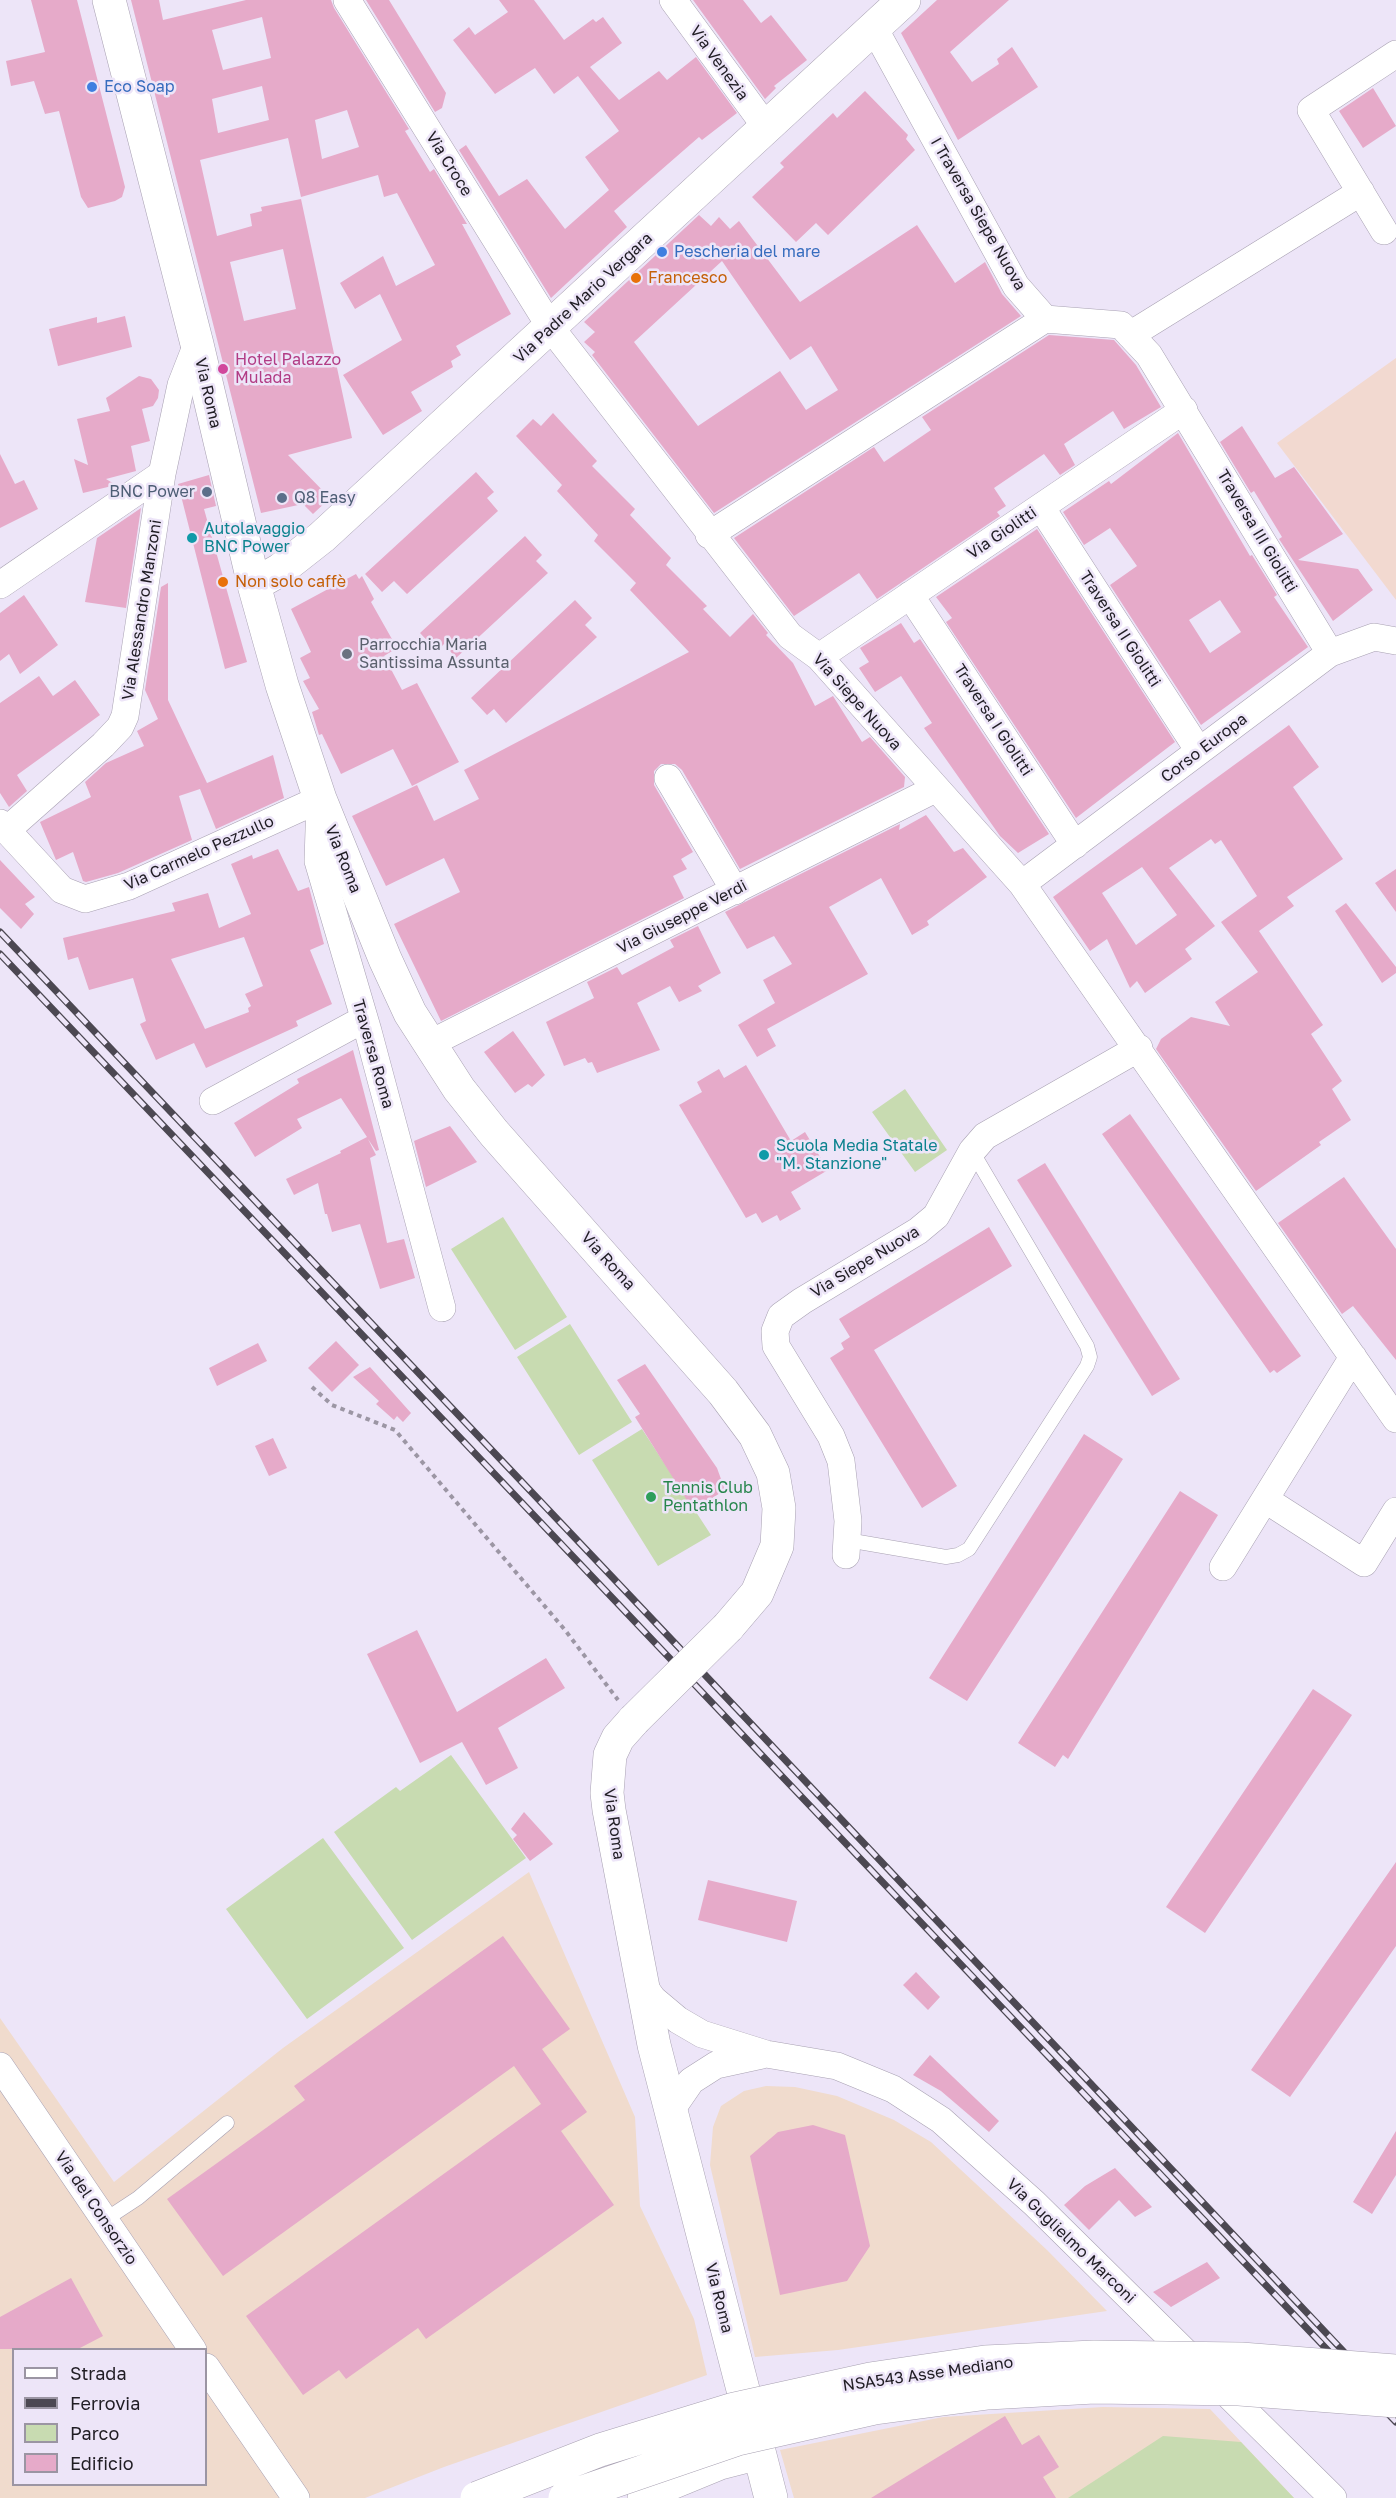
<!DOCTYPE html>
<html>
<head>
<meta charset="utf-8">
<style>
  body { margin:0 }
  #map { position:relative; width:1396px; height:2498px; overflow:hidden; background:#ede5f8; font-family:"Golos Text",sans-serif }
  canvas { display:block }
  .legend { position:absolute; left:12px; top:2348px; width:195px; height:138px; box-sizing:border-box; background:#ede5f8; border:2px solid #9b95a3; margin:0; padding:8px 10px; list-style:none; font-size:18px; color:#201d24 }
  .legend li { display:flex; align-items:center; gap:12px; height:30px }
  .legend b { width:30px; border:2px solid #9b95a3 }
</style>
</head>
<body>
<div id="map">
<canvas width="1396" height="2498"></canvas>
<ul class="legend">
<li><b style="height:8px;background:#fff"></b>Strada</li>
<li><b style="height:8px;background:#4c4852"></b>Ferrovia</li>
<li><b style="height:16px;background:#c8dbb1"></b>Parco</li>
<li><b style="height:16px;background:#e6aac9"></b>Edificio</li>
</ul>
</div>
<script>
const g = document.querySelector('canvas').getContext('2d');
g.lineJoin = 'round';
function fill(path, color) {
  g.fillStyle = color;
  g.fill(path, 'evenodd');
}
function shape(rows) {
  const path = new Path2D();
  for (const r of rows) {
    path.moveTo(r[0], r[1]);
    for (let i = 2; i < r.length; i += 2) path.lineTo(r[i], r[i + 1]);
  }
  return path;
}
function stroke(path, color, width, dash) {
  g.strokeStyle = color;
  g.lineWidth = width;
  g.lineCap = dash ? 'butt' : 'round';
  g.setLineDash(dash || []);
  g.stroke(path);
}
function drawText(font, color, halo, rows, align = 'center') {
  g.font = font + ' "Golos Text",sans-serif';
  g.lineWidth = 5;
  g.setLineDash([]);
  g.textBaseline = 'middle';
  g.strokeStyle = halo;
  g.fillStyle = color;
  for (const [text, x, y, turn = 0] of rows) {
    g.save();
    g.translate(x, y);
    g.rotate((+turn || 0) * Math.PI / 180);
    g.textAlign = isNaN(turn) ? turn : align;
    if (halo) g.strokeText(text, 0, 0);
    g.fillText(text, 0, 0);
    g.restore();
  }
}
const industrial = shape([
  [529,1872,635,2117,640,2206,694,2319,707,2375,444,2467,365,2498,0,2498,0,2018,114,2182,283,2048],
  [14,2350,206,2350,206,2484,14,2484],
  [766,2086,795,2087,837,2096,894,2120,931,2142,1047,2250,1107,2311,838,2350,755,2357,710,2165,713,2127,721,2106,744,2091],
  [1103,2407,1210,2409,1294,2498,794,2498,780,2450,943,2417]
]);
const education = shape([
  [1396,358,1396,600,1277,443]
]);
const green = shape([
  [905,1089,947,1150,915,1172,872,1112],
  [503,1217,567,1317,515,1350,451,1249],
  [570,1324,632,1422,579,1455,517,1357],
  [642,1429,711,1535,658,1566,592,1460],
  [451,1755,526,1858,412,1940,334,1832,396,1787,400,1791],
  [323,1838,404,1948,307,2019,226,1909],
  [1163,2436,1241,2442,1294,2498,1068,2498]
]);
const building = shape([
  [31,0,77,0,125,187,122,197,115,201,88,208,81,197,59,111,45,114,34,81,11,86,6,61,45,52],
  [131,0,159,0,163,20,246,0,331,0,334,8,409,129,405,131,430,172,434,169,467,224,462,224,511,314,456,346,461,355,451,361,453,367,411,392,422,411,383,435,343,375,402,340,380,294,355,309,340,283,383,256,396,286,435,265,397,193,384,197,378,175,301,197,288,138,200,160,217,236,252,226,250,214,262,211,261,207,301,199,352,438,288,455,330,498,313,514,303,504,261,513],
  [262,17,271,58,223,70,212,30],
  [262,86,269,120,218,133,212,99],
  [347,110,359,147,322,159,315,120],
  [283,249,296,309,244,321,230,262],
  [366,0,389,0,446,93,442,108,435,112],
  [499,0,534,0,564,40,593,19,596,22,603,17,622,43,590,67,619,100,659,71,667,80,696,57,737,113,702,140,699,137,614,211,627,227,551,298,459,150,466,145,499,196,527,179,565,229,609,190,585,157,619,131,578,76,554,94,535,68,495,94,453,40,469,27,475,35,508,12],
  [693,0,743,0,761,23,771,15,807,60,774,86,776,88,765,99],
  [937,0,1009,0,950,52,972,82,999,64,997,59,1012,47,1038,87,958,140,901,33],
  [1373,88,1396,126,1363,148,1339,111],
  [865,91,908,135,906,139,915,150,828,235,816,223,796,242,752,197,784,167,780,163,833,113,837,118],
  [699,215,711,226,719,217,730,229,739,221,800,302,917,225,955,283,985,262,1002,294,1021,316,714,513,592,355,595,352,584,342,595,332,584,322],
  [722,261,790,360,811,346,838,390,806,410,780,371,698,426,634,342],
  [125,316,132,347,58,366,49,329,97,317,97,323],
  [1049,335,1114,340,1136,365,1161,407,1124,429,1113,411,1064,444,1075,465,1060,475,1044,454,994,488,1006,506,997,512,1000,516,877,599,859,573,794,616,734,538,874,447,884,462,931,430,922,417],
  [139,376,151,379,159,390,158,398,153,406,142,409,150,441,131,446,136,471,106,479,116,485,83,493,74,459,88,465,77,419,110,411,106,398],
  [553,413,597,461,592,466,635,509,630,515,671,558,666,565,707,606,703,609,730,637,753,614,768,633,766,635,793,663,815,706,833,696,862,742,870,737,905,777,904,787,740,869,682,770,675,764,661,764,654,771,654,785,693,852,681,859,687,869,673,876,684,898,441,1021,394,924,460,892,444,858,386,886,352,816,417,785,434,821,479,799,464,770,689,652,630,590,636,583,594,541,598,535,557,491,562,485,516,436,533,419,541,426],
  [1242,426,1275,478,1294,467,1343,534,1298,560,1358,569,1373,590,1333,621,1279,539,1282,537,1254,491,1251,493,1220,442],
  [1178,433,1250,556,1252,555,1277,595,1274,597,1308,647,1201,725,1110,585,1137,566,1110,528,1084,545,1063,512,1109,481,1111,484],
  [1220,600,1241,632,1210,653,1189,620],
  [0,454,15,484,24,480,38,509,0,528],
  [476,472,494,492,487,498,498,511,407,594,394,581,382,592,365,574],
  [209,475,216,506,204,509,247,662,225,669,178,484],
  [141,508,126,608,85,602,97,538],
  [1037,529,1175,742,1076,818,946,622,952,618,936,597],
  [525,536,542,555,536,561,548,573,456,658,444,644,437,651,420,633],
  [356,574,359,579,362,576,374,599,371,602,397,648,384,656,402,690,417,683,459,762,412,786,393,749,341,774,322,734,319,735,312,712,319,709,303,681,310,678,300,658,311,652,291,609],
  [168,583,168,700,207,783,273,755,284,798,216,829,200,789,179,796,192,840,118,873,86,882,83,881,73,852,56,860,40,822,91,797,85,782,106,763,144,746,137,731,158,719,145,690,161,587],
  [24,595,58,645,20,674,9,654,0,661,0,613],
  [575,600,592,618,585,625,597,637,506,723,494,709,487,715,471,698],
  [901,623,914,643,920,639,1049,834,1018,853,1000,836,924,728,932,723,901,676,875,692,859,668,869,662,860,648],
  [39,676,53,696,75,680,100,715,17,775,27,791,9,807,0,793,0,703],
  [1289,725,1319,767,1293,787,1343,859,1287,897,1294,906,1259,931,1323,1025,1311,1034,1342,1081,1332,1089,1351,1120,1319,1142,1321,1145,1256,1191,1156,1049,1161,1039,1191,1017,1230,1026,1215,1002,1258,972,1221,922,1257,896,1221,840,1215,844,1211,839,1169,868,1215,926,1185,949,1192,959,1145,993,1137,981,1130,988,1107,939,1090,951,1053,897],
  [1142,867,1177,915,1136,945,1102,893],
  [926,815,954,852,963,848,987,877,927,921,929,925,912,935,881,878,829,907,868,974,767,1029,776,1046,757,1057,738,1025,775,1003,763,980,792,964,774,936,747,949,725,912,900,824,899,830],
  [278,849,298,891,309,887,324,944,310,950,332,1004,296,1021,298,1026,206,1068,194,1043,156,1060,140,1024,146,1021,133,978,89,990,78,957,68,960,63,938,175,911,172,903,208,893,219,928,251,914,231,864,252,855,253,859],
  [244,937,263,986,245,994,251,1006,248,1008,249,1012,205,1029,171,959],
  [0,860,35,897,25,904,34,914,21,929,0,908],
  [1396,869,1396,912,1375,883],
  [1346,903,1396,967,1396,973,1382,983,1335,911],
  [698,926,721,973,698,986,702,991,679,1002,670,986,637,1003,660,1050,597,1073,592,1062,588,1063,585,1058,564,1066,546,1022,594,998,587,982,617,967,622,975,674,947,670,940],
  [513,1031,545,1075,532,1087,528,1084,515,1093,484,1052],
  [353,1050,379,1150,376,1151,368,1139,376,1155,370,1158,387,1243,404,1239,415,1278,380,1289,360,1224,332,1232,327,1214,325,1214,318,1183,294,1195,286,1179,341,1153,340,1151,367,1137,341,1098,297,1119,302,1128,255,1157,234,1123,299,1083,297,1079],
  [746,1065,791,1141,805,1132,828,1170,791,1192,801,1209,780,1221,777,1215,762,1223,756,1213,746,1218,679,1105,702,1092,697,1082,719,1069,724,1078],
  [1130,1114,1301,1356,1277,1373,1274,1370,1270,1373,1102,1134],
  [450,1126,477,1162,426,1187,414,1141],
  [1045,1163,1180,1379,1152,1396,1017,1180],
  [1344,1177,1396,1249,1396,1360,1353,1306,1342,1314,1278,1223],
  [989,1227,1012,1266,874,1350,957,1486,922,1508,830,1358,844,1349,841,1343,850,1337,839,1319],
  [336,1341,359,1365,332,1392,308,1368],
  [258,1343,267,1361,217,1386,209,1368],
  [645,1364,717,1468,725,1490,693,1510,635,1417,640,1414,617,1380],
  [370,1367,411,1413,403,1422,397,1416,394,1420,376,1404,379,1401,353,1377],
  [1084,1434,1123,1459,967,1701,929,1678],
  [273,1438,287,1468,269,1476,255,1446],
  [1180,1491,1218,1515,1068,1759,1063,1755,1055,1767,1018,1743],
  [417,1630,457,1712,546,1658,565,1688,498,1728,518,1768,486,1785,462,1742,420,1763,367,1654],
  [1313,1689,1352,1715,1205,1933,1166,1907],
  [524,1812,553,1844,530,1861,513,1839,517,1835,511,1829],
  [1396,1862,1396,1946,1290,2097,1251,2070],
  [708,1880,797,1901,787,1942,698,1920],
  [503,1936,570,2029,542,2049,587,2112,561,2131,614,2205,426,2339,418,2328,346,2379,339,2370,303,2395,246,2316,541,2104,514,2066,223,2276,167,2199,305,2100,294,2086],
  [916,1972,940,1997,928,2010,903,1985],
  [930,2055,999,2121,989,2132,941,2091,913,2075],
  [813,2125,845,2135,870,2246,847,2281,780,2295,750,2156,778,2132],
  [1396,2131,1396,2175,1372,2214,1353,2202],
  [1115,2168,1152,2207,1135,2217,1119,2200,1089,2230,1064,2205,1085,2186],
  [1207,2262,1220,2278,1171,2307,1153,2292],
  [71,2278,103,2336,78,2349,0,2349,0,2317],
  [1005,2416,1022,2445,1039,2435,1059,2467,1043,2477,1056,2498,871,2498]
]);
const path = shape([
  [312,1387,332,1405,395,1430,565,1630,618,1700]
]);
const lane = shape([
  [847,1540,946,1557,958,1555,969,1549,1087,1366,1090,1357,1087,1346,972,1151],
  [103,2221,138,2198,227,2123]
]);
const street = shape([
  [347,0,551,328,790,636,819,657,1022,884,1396,1419],
  [673,0,766,127],
  [874,28,1016,286,1045,319,1121,325,1149,355,1330,653],
  [1384,231,1311,110,1396,54],
  [1130,335,1361,192],
  [1041,507,1199,751],
  [709,535,1045,319],
  [0,585,162,474],
  [910,595,1075,845],
  [819,657,1184,410],
  [668,778,735,891],
  [0,823,62,890,85,899,129,886,320,799,318,861,368,1031,442,1308],
  [7,830,103,745,120,727,125,716,162,474,181,385,197,344],
  [1022,884,1330,653,1374,637,1396,641],
  [429,1044,935,789],
  [213,1101,364,1019],
  [1266,1500,1364,1563,1396,1511],
  [846,1555,848,1521,841,1461,831,1436,776,1346,775,1331,781,1316,802,1301,918,1231,936,1216,972,1151,985,1136,1139,1048],
  [1223,1567,1353,1357],
  [642,1984,653,1999,678,2020,702,2034,766,2054,837,2066,893,2089,941,2120,1034,2203,1333,2498],
  [0,2066,193,2350],
  [671,2110,691,2081,716,2065,762,2055],
  [206,2367,296,2498]
]);
const secondary = shape([
  [109,0,197,344,254,585,282,685,320,799,385,959,410,1013,459,1089,494,1133,723,1392,755,1435,773,1473,779,1508,777,1546,757,1593,728,1627],
  [254,585,280,570,322,537,904,0],
  [634,1720,618,1738,610,1755,607,1793,609,1810,654,2045,771,2498],
  [644,2498,664,2486,720,2463,759,2453]
]);
const rail = shape([
  [0,932,689,1658,1396,2407],
  [0,954,1396,2422]
]);
const secondaryBridge = shape([
  [634,1720,728,1627]
]);
const highwayBridge = shape([
  [477,2498,600,2450,734,2409,870,2379,985,2362,1094,2357,1241,2359,1396,2371],
  [565,2498,738,2439,875,2408,988,2393,1094,2387,1239,2389,1396,2401]
]);
const markers = [
  [92,87,6,"#3f7fe0"],
  [662,252,6,"#3f7fe0"],
  [636,278,6,"#e8710a"],
  [223,369,6,"#d1479c"],
  [207,492,6,"#5c6f8a"],
  [282,498,6,"#5c6f8a"],
  [192,538,6,"#0f9aa8"],
  [223,582,6,"#e8710a"],
  [347,654,6,"#6b7280"],
  [764,1155,6,"#0f9aa8"],
  [651,1497,6,"#2e9e5b"]
];
const streetNames = [
  ["Via Venezia",719,63,54],
  ["Via Croce",449,164,58],
  ["I Traversa Siepe Nuova",978,214,60],
  ["Via Padre Mario Vergara",583,298,-43],
  ["Via Roma",208,393,77],
  ["Traversa III Giolitti",1257,531,59],
  ["Via Giolitti",1002,533,-34],
  ["Via Alessandro Manzoni",142,610,-81],
  ["Traversa II Giolitti",1120,629,57],
  ["Via Siepe Nuova",857,702,48],
  ["Traversa I Giolitti",993,720,57],
  ["Corso Europa",1204,748,-37],
  ["Via Carmelo Pezzullo",199,853,-24],
  ["Via Roma",343,859,68],
  ["Via Giuseppe Verdi",682,917,-27],
  ["Traversa Roma",373,1054,74],
  ["Via Roma",608,1261,48],
  ["Via Siepe Nuova",865,1262,-31],
  ["Via Roma",614,1824,82],
  ["Via del Consorzio",96,2208,56],
  ["Via Guglielmo Marconi",1071,2241,44],
  ["Via Roma",719,2298,76],
  ["NSA543 Asse Mediano",928,2374,-8]
];
const shopNames = [
  ["Eco Soap",104,87],
  ["Pescheria del mare",674,252]
];
const foodNames = [
  ["Francesco",648,278],
  ["Non solo caffè",235,582]
];
const hotelNames = [
  ["Hotel Palazzo",235,360],
  ["Mulada",235,378]
];
const serviceNames = [
  ["BNC Power",195,492],
  ["Q8 Easy",294,498,"left"]
];
const cultureNames = [
  ["Autolavaggio",204,529],
  ["BNC Power",204,547],
  ["Scuola Media Statale",776,1146],
  ["\"M. Stanzione\"",776,1164]
];
const worshipNames = [
  ["Parrocchia Maria",359,645],
  ["Santissima Assunta",359,663]
];
const leisureNames = [
  ["Tennis Club",663,1488],
  ["Pentathlon",663,1506]
];
fill(industrial, '#f0dbcd');
fill(education, '#f2d9d0');
fill(green, '#c8dbb1');
fill(building, '#e6aac9');
stroke(lane, '#a8a1b2', 15);
stroke(street, '#a8a1b2', 28);
stroke(secondary, '#a8a1b2', 34);
stroke(path, '#9c96a4', 4, [4.5, 4.5]);
stroke(lane, '#fff', 14);
stroke(street, '#fff', 27);
stroke(secondary, '#fff', 33);
stroke(rail, '#4c4852', 7);
stroke(rail, '#ede5f8', 4.5, [14]);
stroke(secondaryBridge, '#a8a1b2', 34, []);
stroke(highwayBridge, '#a8a1b2', 34, []);
stroke(secondaryBridge, '#fff', 33);
stroke(highwayBridge, '#fff', 33);
for (const [x, y, r, color] of markers) {
  const dot = new Path2D();
  dot.arc(x, y, r, 0, 2 * Math.PI);
  g.fillStyle = color;
  g.fill(dot);
  stroke(dot, '#ede5f8', 2);
}
drawText('16px', '#201d24', '#ede5f8', streetNames);
drawText('16px', '#366cbe', '#ede5f8', shopNames, 'left');
drawText('16px', '#c56008', '#ede5f8', foodNames, 'left');
drawText('16px', '#b23c85', '#ede5f8', hotelNames, 'left');
drawText('16px', '#4e5e75', '#ede5f8', serviceNames, 'right');
drawText('16px', '#0d838f', '#ede5f8', cultureNames, 'left');
drawText('16px', '#5b616d', '#ede5f8', worshipNames, 'left');
drawText('16px', '#27864d', '#ede5f8', leisureNames, 'left');
</script>
</body>
</html>
